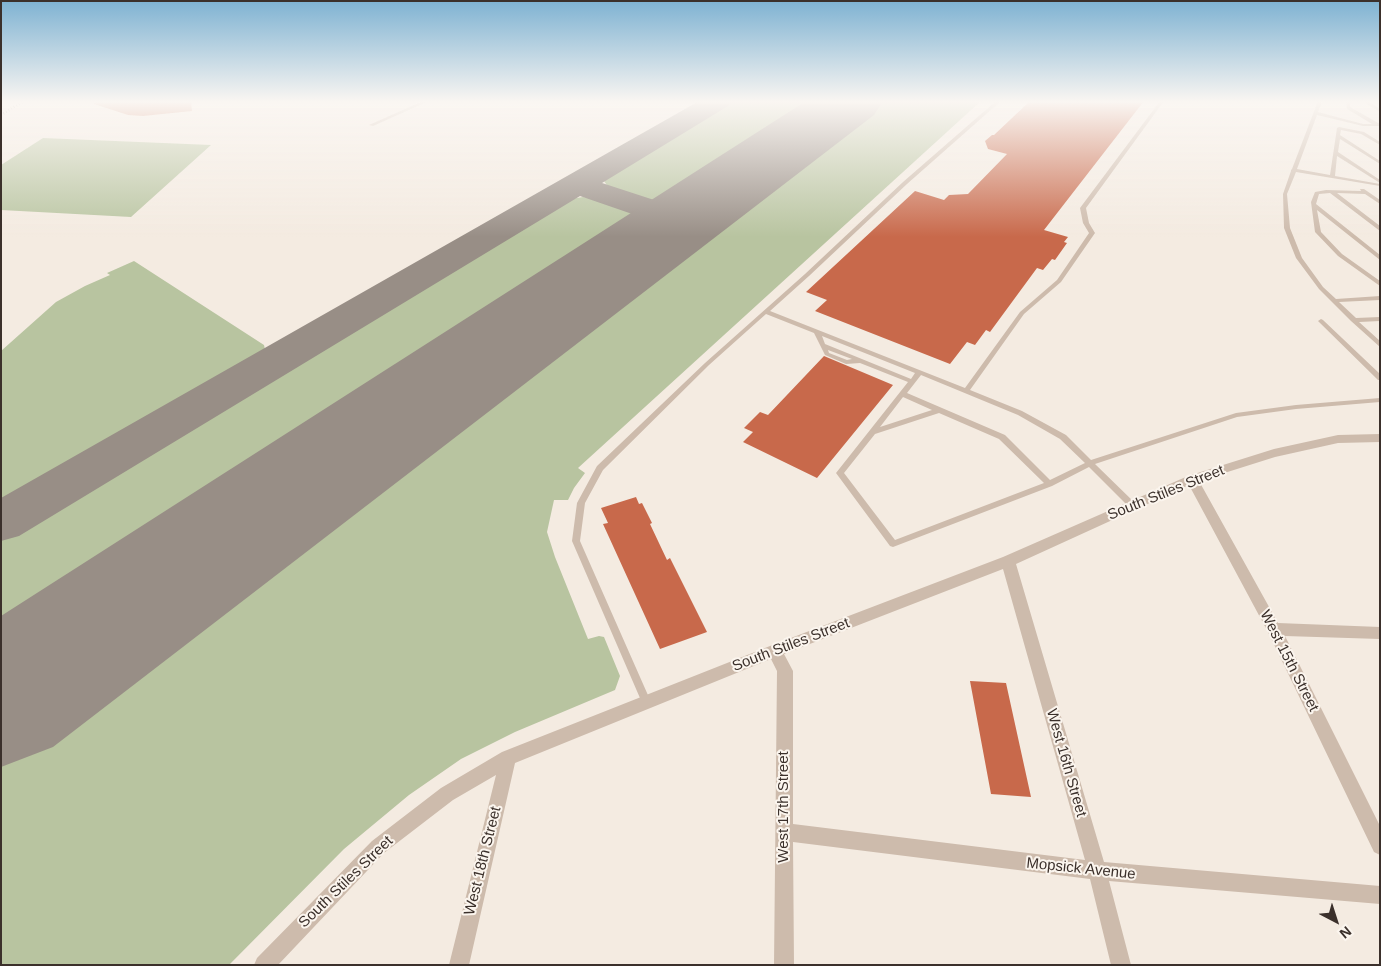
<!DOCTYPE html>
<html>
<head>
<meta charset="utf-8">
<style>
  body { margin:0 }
  #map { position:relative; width:1381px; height:966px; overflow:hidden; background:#f4ebe1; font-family:Helvetica,sans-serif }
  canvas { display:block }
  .frame { position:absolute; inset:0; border:2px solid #3b302b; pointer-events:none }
  .north { position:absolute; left:1311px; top:896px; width:50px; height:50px; -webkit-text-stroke:4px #fbf5ee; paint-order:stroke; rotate:140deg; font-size:14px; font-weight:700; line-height:20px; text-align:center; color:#3b302b }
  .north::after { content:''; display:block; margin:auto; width:18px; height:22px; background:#3b302b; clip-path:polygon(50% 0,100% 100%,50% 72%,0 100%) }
</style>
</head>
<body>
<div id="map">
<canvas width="1381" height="966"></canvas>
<div class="frame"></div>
<div class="north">N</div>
</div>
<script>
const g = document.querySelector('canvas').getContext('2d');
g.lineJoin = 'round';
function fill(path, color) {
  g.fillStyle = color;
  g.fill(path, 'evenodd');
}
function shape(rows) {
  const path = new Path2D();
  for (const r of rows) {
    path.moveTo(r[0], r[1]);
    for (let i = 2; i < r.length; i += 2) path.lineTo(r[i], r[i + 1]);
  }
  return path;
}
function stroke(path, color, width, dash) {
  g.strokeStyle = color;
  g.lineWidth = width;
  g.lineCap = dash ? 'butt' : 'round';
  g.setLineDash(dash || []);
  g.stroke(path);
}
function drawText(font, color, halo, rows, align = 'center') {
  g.font = font + ' Helvetica,sans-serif';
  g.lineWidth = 4;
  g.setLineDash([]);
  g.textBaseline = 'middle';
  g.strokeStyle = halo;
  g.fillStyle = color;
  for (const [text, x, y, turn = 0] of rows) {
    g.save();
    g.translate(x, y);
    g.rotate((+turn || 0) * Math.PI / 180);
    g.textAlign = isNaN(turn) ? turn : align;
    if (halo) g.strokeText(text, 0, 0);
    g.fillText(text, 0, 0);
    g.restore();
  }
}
const green = shape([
  [730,101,817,101,662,205,650,204,608,187,604,181,607,174],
  [883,101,981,101,578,468,585,473,574,488,568,500,554,500,547,532,555,557,588,639,599,636,604,637,620,676,615,690,515,732,461,759,409,795,344,849,229,965,1,965,1,754],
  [43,138,211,145,131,217,1,210,1,165],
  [583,197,605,200,639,213,643,217,1,646,1,535,564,200],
  [134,261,264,345,266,354,264,359,259,365,1,514,1,351,56,302,85,286,110,275,107,273]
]);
const taxiway = shape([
  [699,101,732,101,728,106,602,183,694,213,698,220,694,227,682,230,670,227,580,196,19,536,1,541,1,498,699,101]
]);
const runway = shape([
  [806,101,883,101,874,115,53,747,1,767,1,616,806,101]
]);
const building = shape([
  [95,101,191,101,192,111,143,116,128,115,94,104],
  [1030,101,1144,101,1044,230,1068,237,1064,242,1067,243,1055,260,1052,259,1043,270,1037,268,990,332,986,330,975,345,967,342,950,364,815,311,827,300,806,292,915,191,944,200,949,195,968,194,1007,154,988,149,985,141,992,135,994,135],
  [824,356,893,385,817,478,743,442,753,432,744,428,760,412,768,415],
  [636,497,639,504,642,503,652,523,650,524,667,560,670,558,707,632,660,649,603,524,608,523,601,508],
  [970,681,1006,683,1031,797,991,794]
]);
const service = shape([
  [423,101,429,101,373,126,369,125,423,101],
  [996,101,1001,101,907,184,809,276,770,311,965,388,1020,312,1057,280,1089,233,1083,223,1080,208,1160,101,1164,101,1086,208,1089,223,1095,233,1061,282,1024,314,970,390,1022,411,1066,435,1091,460,1236,413,1296,405,1380,398,1380,402,1296,409,1237,417,1095,464,1135,503,1136,505,1135,507,1132,508,1129,507,1089,467,1052,486,893,547,890,546,836,473,908,382,860,363,846,364,825,355,814,333,766,314,709,365,603,470,585,503,580,541,651,702,649,705,646,706,643,705,572,541,577,503,597,466,705,363,805,274,903,182,996,101],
  [822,336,915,373,911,379,825,344,822,336],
  [828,350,852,359,847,360,829,353,828,350],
  [921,375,1018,415,1060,439,1085,463,1050,480,1005,435,907,393,921,375],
  [903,397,932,410,880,427,903,397],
  [939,413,999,439,1044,483,895,540,844,473,875,434,939,413],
  [1318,101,1322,101,1318,112,1363,124,1372,124,1347,109,1346,101,1350,101,1350,107,1380,124,1380,126,1363,126,1317,115,1297,169,1330,175,1337,128,1339,127,1364,132,1380,142,1380,145,1361,134,1341,130,1340,135,1380,161,1380,164,1340,139,1338,152,1380,180,1380,183,1337,156,1335,176,1380,184,1380,186,1296,172,1287,194,1290,228,1302,258,1323,287,1336,299,1380,296,1380,300,1339,302,1356,318,1380,317,1380,321,1359,322,1380,341,1380,347,1351,321,1319,289,1296,258,1284,228,1283,194,1291,171,1291,170,1292,169,1318,101],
  [1362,101,1368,101,1380,109,1380,112,1362,101],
  [1360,189,1364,189,1380,200,1380,204,1365,194,1337,193,1380,226,1380,231,1330,193,1319,194,1316,204,1380,255,1380,260,1317,210,1321,232,1342,254,1380,281,1380,286,1338,256,1315,232,1311,202,1315,192,1326,190,1361,191,1360,189],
  [1321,319,1323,320,1380,374,1380,380,1378,380,1319,322,1318,321,1321,319]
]);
const minor = shape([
  [1380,434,1380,442,1338,443,1275,457,1199,481,1278,623,1380,627,1380,639,1285,636,1380,826,1380,855,1374,852,1269,634,1189,485,1016,564,1104,862,1380,886,1380,904,1109,881,1131,965,1111,965,1090,879,793,842,794,965,774,965,777,671,771,659,515,763,469,965,449,965,496,775,453,800,384,853,278,965,254,965,257,958,372,841,441,788,502,752,770,646,1003,557,1188,476,1274,449,1338,435,1380,434],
  [1003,569,1085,860,793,824,793,671,784,654,1003,569]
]);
const rail = shape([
  [1,103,4,101],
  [1,115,24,101]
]);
const nearStreetnames = [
  ["South Stiles Street",1166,493,-22],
  ["South Stiles Street",791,645,-21],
  ["West 15th Street",1289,661,63],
  ["West 16th Street",1066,763,74],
  ["West 17th Street",784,807,-90],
  ["West 18th Street",483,861,-76],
  ["Mopsick Avenue",1081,869,6],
  ["South Stiles Street",346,882,-44]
];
fill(green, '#b8c4a0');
fill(taxiway, '#988e86');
fill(runway, '#988e86');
fill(building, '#c8694b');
fill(service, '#cdbbac');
fill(minor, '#cdbbac');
stroke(rail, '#3b302b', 2.5, [0.5, 2.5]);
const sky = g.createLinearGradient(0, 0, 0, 237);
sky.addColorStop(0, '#7eb2d2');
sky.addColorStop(0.43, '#faf6f2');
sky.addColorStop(1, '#faf6f200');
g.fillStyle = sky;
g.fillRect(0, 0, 1381, 237);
drawText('15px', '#3b302b', '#fbf5ee', nearStreetnames);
</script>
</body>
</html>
